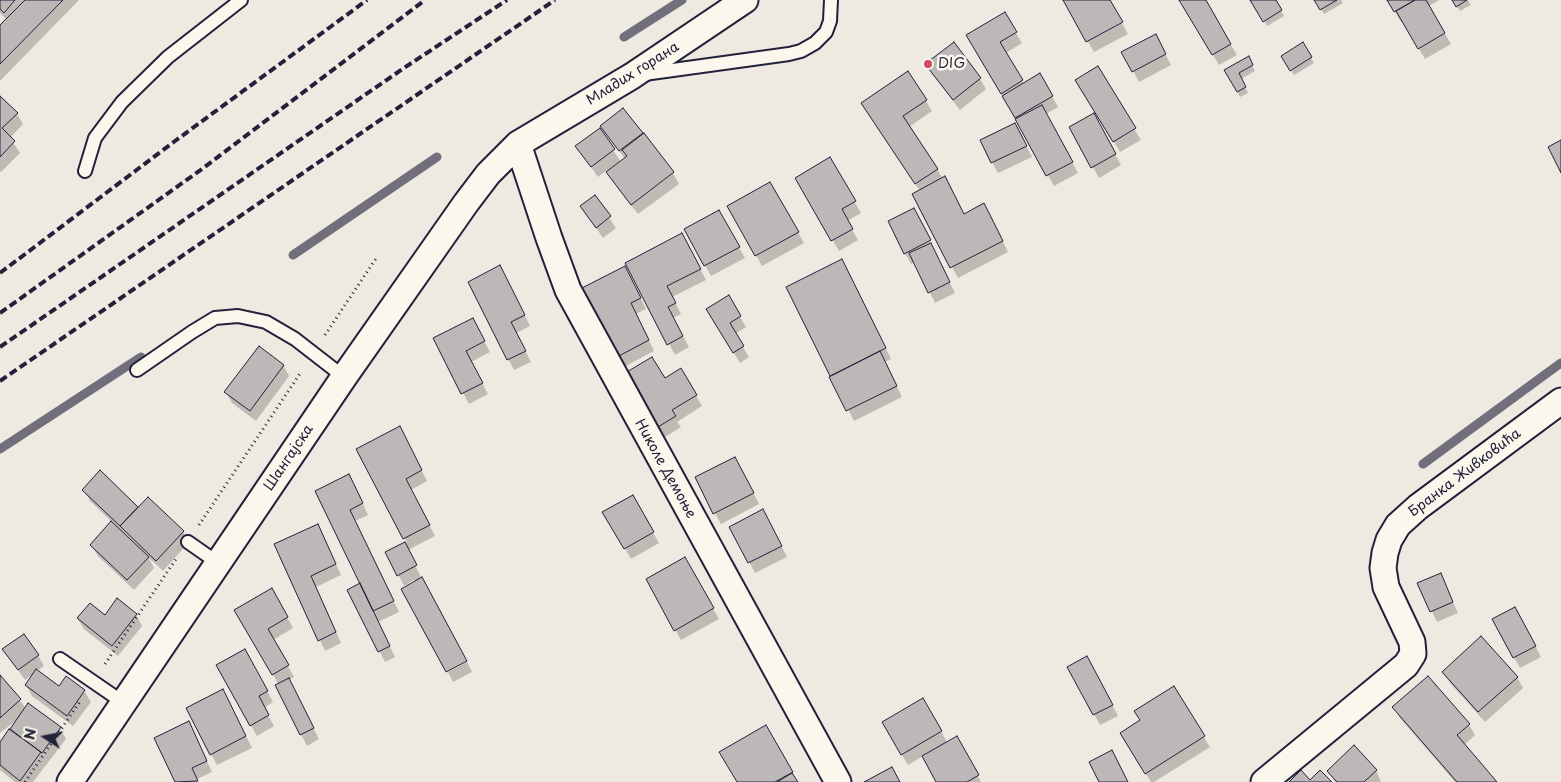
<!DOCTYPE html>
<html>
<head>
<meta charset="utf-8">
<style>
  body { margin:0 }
  #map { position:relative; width:1561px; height:782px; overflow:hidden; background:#eeeae2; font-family:"Playpen Sans",sans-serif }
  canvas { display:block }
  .north { position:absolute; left:20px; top:712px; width:50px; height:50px; -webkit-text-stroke:4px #fbf7ec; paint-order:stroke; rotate:281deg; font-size:14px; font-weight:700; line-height:20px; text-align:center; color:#22223b }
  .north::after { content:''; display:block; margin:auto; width:18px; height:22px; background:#22223b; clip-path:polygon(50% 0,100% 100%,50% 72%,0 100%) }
</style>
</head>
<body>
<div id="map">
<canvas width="1561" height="782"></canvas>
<div class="north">N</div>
</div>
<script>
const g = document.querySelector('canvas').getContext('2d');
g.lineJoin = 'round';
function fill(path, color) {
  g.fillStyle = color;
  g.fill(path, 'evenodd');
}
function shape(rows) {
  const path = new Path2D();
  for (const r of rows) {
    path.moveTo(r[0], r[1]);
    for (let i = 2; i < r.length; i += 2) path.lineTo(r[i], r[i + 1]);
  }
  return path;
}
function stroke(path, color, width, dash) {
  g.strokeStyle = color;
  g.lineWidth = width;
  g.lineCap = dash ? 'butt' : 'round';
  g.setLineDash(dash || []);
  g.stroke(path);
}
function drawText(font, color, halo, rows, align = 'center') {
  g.font = font + ' "Playpen Sans",sans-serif';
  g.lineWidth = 5;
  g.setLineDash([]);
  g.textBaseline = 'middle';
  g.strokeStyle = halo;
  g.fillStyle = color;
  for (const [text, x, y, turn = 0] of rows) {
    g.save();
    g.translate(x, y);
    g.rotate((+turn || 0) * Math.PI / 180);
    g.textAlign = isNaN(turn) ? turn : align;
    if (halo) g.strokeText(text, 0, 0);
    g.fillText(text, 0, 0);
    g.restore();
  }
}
const shadow = shape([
  [0,0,79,0,0,81,0,27,7,20,0,13],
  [1064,0,1109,0,1128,34,1094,52],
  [1181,0,1204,0,1237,55,1219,65],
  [1252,0,1275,0,1284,16,1267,26],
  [1315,0,1341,0,1343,3,1324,14],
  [1388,0,1439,0,1429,6,1451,44,1425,59,1403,21,1401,22],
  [1453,0,1468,0,1471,5,1460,11],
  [1004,13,1022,43,1006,53,1024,84,1040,75,1058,107,1046,114,1078,173,1054,186,1017,120,967,36],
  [1303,44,1314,63,1294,75,1282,56],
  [1161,46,1171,65,1139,82,1123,52],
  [1248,58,1255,71,1241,79,1248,93,1240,97,1226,70],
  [927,64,980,79,986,89,960,110,933,75],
  [1097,68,1141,140,1120,152,1077,80],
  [0,97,17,114,23,124,10,138,20,153,1,172,0,171],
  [926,101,932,111,909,127,937,169,964,215,990,215,1008,252,958,278,913,194,920,191,869,114],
  [1093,115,1121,165,1099,178,1071,128],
  [601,126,642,134,673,173,679,184,638,214,614,183,607,170,598,177,577,147,599,130,621,162,625,159],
  [1021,135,1032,157,998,173,981,141],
  [830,159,861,213,847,221,858,240,839,251,796,178],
  [770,183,804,243,762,266,729,207],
  [595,197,616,228,603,238,582,207],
  [718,212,745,258,711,276,685,230],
  [920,221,955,293,935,303,915,262,911,264,905,253],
  [688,245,706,280,672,297,681,314,673,318,689,347,675,355,627,264],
  [848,271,891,359,885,362,902,397,854,421,788,288],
  [506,278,530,326,516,333,531,362,514,370,469,283],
  [631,278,646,309,636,314,654,351,624,367,618,356],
  [728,297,746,327,735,334,749,357,740,363,708,310],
  [478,330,490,352,471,362,488,394,469,404,434,339],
  [283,365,289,376,256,421,232,403,226,392],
  [681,369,702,406,677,422,681,427,665,437,627,373,664,379],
  [405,438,427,481,411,490,435,536,408,550,427,590,414,580,404,586,387,552,407,542,358,450],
  [741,469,759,504,721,524,715,513],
  [100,472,138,508,183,532,189,542,163,571,148,557,154,568,134,590,98,556,91,545,112,522,90,501,84,490],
  [355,486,368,515,355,521,399,612,378,622,395,657,385,662,349,590,362,584,316,492],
  [632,496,659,543,631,559,604,512],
  [769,521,787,557,755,573,731,527],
  [318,526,341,575,316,587,341,643,325,651,276,545],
  [685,559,719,619,681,640,648,580],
  [1440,574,1458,613,1437,622,1419,583],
  [272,590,293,628,273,640,294,677,289,680,319,739,307,746,277,686,279,685,236,610],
  [136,615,142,626,118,656,84,629,78,619],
  [1521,619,1541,657,1520,668,1493,620],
  [4,650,38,655,44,666,37,671,60,688,67,678,84,691,91,702,73,726,32,696,26,685,34,673,25,680],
  [245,650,273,702,264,708,274,726,257,736,218,665],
  [467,662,472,672,453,682,448,672],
  [1069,667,1093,668,1118,716,1100,725],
  [1443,672,1517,677,1523,688,1485,722,1450,683],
  [0,677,20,700,26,709,29,705,60,728,66,739,33,782,15,782,0,770,0,744,18,719,0,733],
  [1173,688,1210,747,1154,782,1151,782,1127,744,1141,721],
  [923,699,947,742,956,737,981,782,937,782,923,756,908,765,883,722],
  [229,702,252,748,217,765,211,754],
  [1394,708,1469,725,1475,735,1464,745,1496,782,1455,782,1400,718],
  [765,726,797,782,738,782],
  [194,734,212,772,197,779,198,782,177,782,156,739],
  [1376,770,1381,782,1335,782,1329,772]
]);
const stream = shape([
  [624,37,682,0],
  [293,255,437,157],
  [0,449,141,357],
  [1423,464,1561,363]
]);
const building = shape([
  [0,0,15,0,4,13,0,9,0,0],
  [25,0,63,0,0,64,0,25,25,0],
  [1063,0,1110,0,1123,22,1086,42,1063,0],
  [1179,0,1206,0,1231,44,1212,55,1179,0],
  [1250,0,1276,0,1282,10,1263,22,1250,0],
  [1314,0,1337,0,1320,10,1314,0],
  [1387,0,1415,0,1394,12,1387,0],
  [1415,0,1426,0,1445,33,1418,49,1396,11,1415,0],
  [1452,0,1467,0,1456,7,1452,0],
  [1005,12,1017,32,1000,42,1023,80,1001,94,966,35,1005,12],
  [1156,34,1166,54,1132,72,1121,52,1156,34],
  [954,42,981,78,953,100,925,64,954,42],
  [1303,42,1312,57,1290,71,1281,56,1303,42],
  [1249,56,1253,65,1239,73,1246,87,1237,92,1224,70,1249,56],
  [1098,66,1136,128,1113,142,1075,80,1098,66],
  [908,71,927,100,903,116,938,169,915,184,861,103,908,71],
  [1040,73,1053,96,1015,118,1002,96,1040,73],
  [0,96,18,113,2,128,15,141,0,157,0,96],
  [1042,105,1073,162,1046,176,1015,119,1042,105],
  [623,108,643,133,619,151,600,126,623,108],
  [1094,113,1116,154,1091,168,1069,127,1094,113],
  [1015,123,1027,146,991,163,980,140,1015,123],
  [600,128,615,149,591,167,575,146,600,128],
  [644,133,674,172,631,205,606,172,627,156,622,150,644,133],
  [1561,140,1561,173,1548,147,1561,140],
  [830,157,856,201,842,209,853,229,831,241,795,178,830,157],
  [945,176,964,214,984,203,1003,241,950,268,912,194,945,176],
  [770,182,799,232,755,256,727,206,770,182],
  [595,195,611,216,596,228,580,206,595,195],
  [914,208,931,240,904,254,888,221,914,208],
  [719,210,740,247,704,266,684,229,719,210],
  [682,233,701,269,667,286,676,303,668,307,683,336,667,345,625,263,682,233],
  [931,243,950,282,928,293,909,253,931,243],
  [842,259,886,348,830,376,786,287,842,259],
  [500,265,525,315,511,322,526,351,507,360,468,282,500,265],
  [625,266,641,298,631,303,649,340,617,357,582,288,625,266],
  [729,295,741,316,730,323,744,346,733,353,706,309,729,295],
  [473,318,485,341,466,351,483,383,461,394,433,338,473,318],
  [259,346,284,365,250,411,224,392,259,346],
  [880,351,897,386,846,411,829,377,880,351],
  [652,357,665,378,681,368,697,395,672,410,676,416,658,427,625,373,652,357],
  [400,426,422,470,406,479,430,525,403,539,356,449,400,426],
  [735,457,754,493,713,514,695,477,735,457],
  [100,470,138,507,120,526,82,490,100,470],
  [349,474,363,503,350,510,394,601,373,611,315,491,349,474],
  [633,495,654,532,624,549,602,512,633,495],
  [148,497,184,531,156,561,120,526,148,497],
  [763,509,782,546,748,563,729,527,763,509],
  [111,521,149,557,127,580,90,545,111,521],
  [318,524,336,564,311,576,336,632,318,641,274,544,318,524],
  [405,542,417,565,397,576,385,552,405,542],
  [685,557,714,608,674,631,646,579,685,557],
  [1441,573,1453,602,1430,612,1417,583,1441,573],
  [422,577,467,661,446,672,401,589,422,577],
  [360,583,390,646,378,652,347,590,360,583],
  [272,588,288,617,268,629,289,665,272,675,234,610,272,588],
  [117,598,137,614,112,646,77,618,90,603,105,615,117,598],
  [1515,607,1536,646,1513,658,1492,619,1515,607],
  [24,634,39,655,18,670,2,649,24,634],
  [1481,636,1518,677,1478,712,1442,672,1481,636],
  [245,649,268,691,259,696,269,715,250,726,216,665,245,649],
  [1087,656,1113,705,1093,715,1067,667,1087,656],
  [36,669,59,686,66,676,85,690,67,716,25,685,36,669],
  [0,675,21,699,0,718,0,675],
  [1428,676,1470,724,1457,735,1497,782,1457,782,1392,707,1428,676],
  [289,678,314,728,300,735,275,685,289,678],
  [1174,686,1205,736,1145,774,1120,733,1140,720,1134,711,1174,686],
  [223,689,246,736,210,755,186,708,223,689],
  [923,698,942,731,901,755,882,722,923,698],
  [28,703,61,727,42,753,10,729,28,703],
  [189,721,207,761,192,768,198,781,175,782,154,738,189,721],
  [766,725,793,772,775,782,737,782,719,752,766,725],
  [9,729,41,752,20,781,0,765,0,742,9,729],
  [957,736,979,775,967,782,936,782,922,756,957,736],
  [1354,745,1377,770,1364,782,1337,782,1327,771,1354,745],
  [1112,750,1128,782,1099,782,1089,762,1112,750],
  [892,767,900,782,864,782,892,767],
  [1301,770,1310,780,1320,770,1332,782,1289,782,1301,770],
  [792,773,798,782,777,782,792,773]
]);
const path = shape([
  [325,335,377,257],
  [199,525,301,372],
  [105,664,176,559],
  [25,782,81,700]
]);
const lane = shape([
  [644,74,789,54,801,51,815,43,826,32,830,21,831,0],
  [85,171,95,138,122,102,168,57,241,0],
  [137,370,192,332,215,318,238,316,266,322,295,339,344,377],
  [188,542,218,563],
  [60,659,124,703]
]);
const street = shape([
  [518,144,549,238,568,290,838,782],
  [70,782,344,377,466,203,488,174,518,144,632,76,745,0],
  [1264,782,1406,665,1413,654,1412,642,1386,587,1383,568,1385,553,1389,540,1398,525,1418,507,1561,401]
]);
const rail = shape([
  [0,273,175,141,367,0],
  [0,313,202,169,425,0],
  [0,347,404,68,507,0],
  [0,381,555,0]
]);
const markers = [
  [928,64,5,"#d1495b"]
];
const poiNames = [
  ["DIG",938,64]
];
const streetNames = [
  ["Младих горана",633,74,-32],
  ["Шангајска",289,458,-56],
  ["Николе Демоње",665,469,61],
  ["Бранка Живковића",1465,473,-37]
];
fill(shadow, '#0003');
stroke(stream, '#716f7c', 9);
fill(building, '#bcb8b8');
stroke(building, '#22223b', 1);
stroke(lane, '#22223b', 16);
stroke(street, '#22223b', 29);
stroke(path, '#22223b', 3, [1, 4]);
stroke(lane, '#fbf7ec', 12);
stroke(street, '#fbf7ec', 25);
stroke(rail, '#22223b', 4, [8, 4]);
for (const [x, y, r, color] of markers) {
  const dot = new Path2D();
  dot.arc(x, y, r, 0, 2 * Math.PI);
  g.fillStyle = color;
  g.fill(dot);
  stroke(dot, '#fbf7ec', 2);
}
drawText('14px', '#22223b', '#fbf7ec', poiNames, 'left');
drawText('14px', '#22223b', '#fbf7ec', streetNames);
</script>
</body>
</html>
